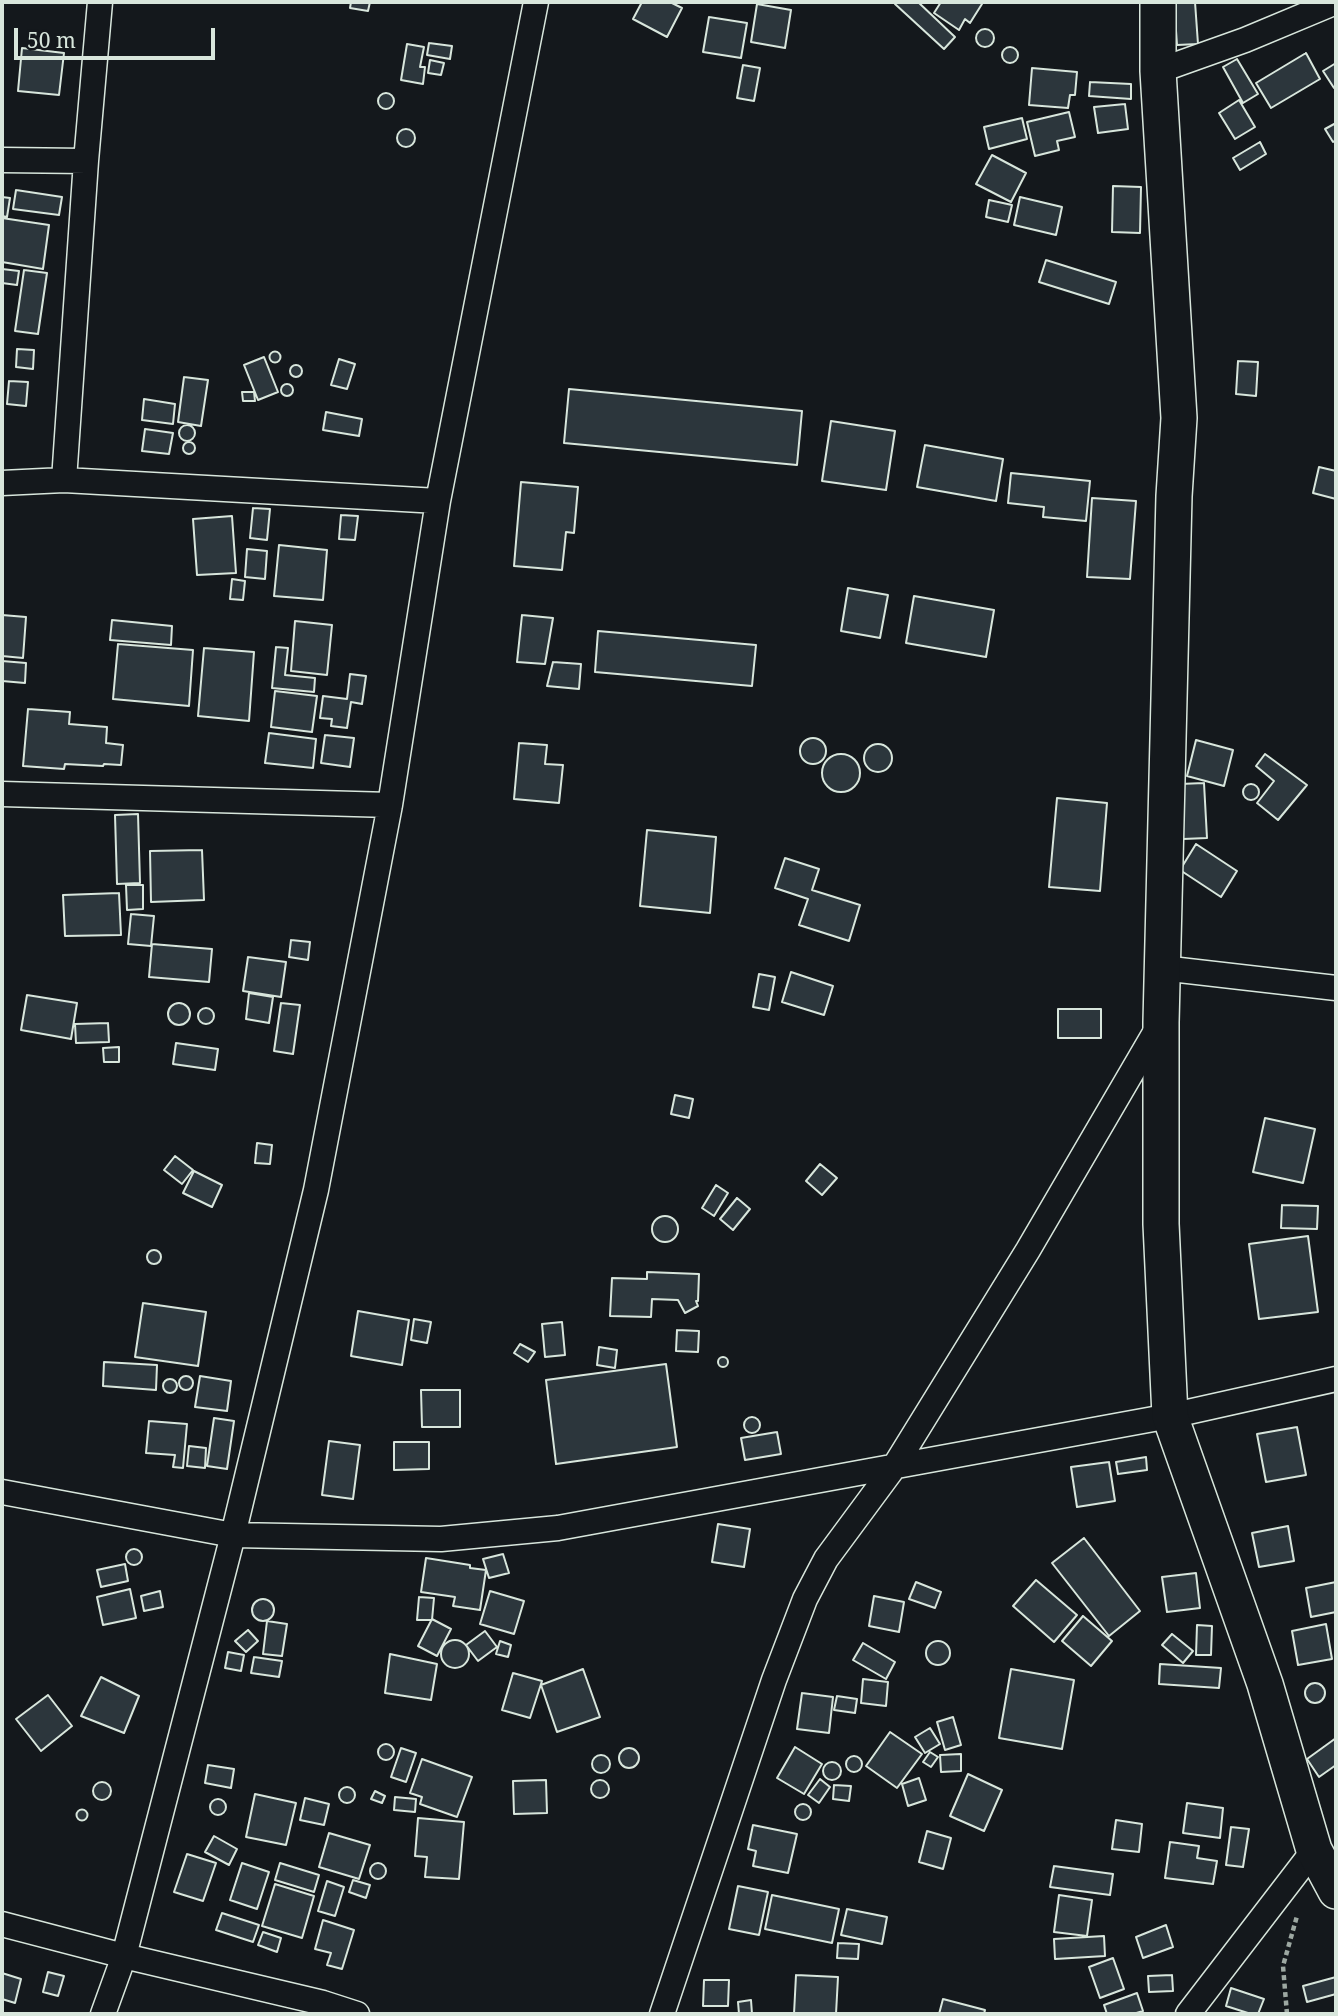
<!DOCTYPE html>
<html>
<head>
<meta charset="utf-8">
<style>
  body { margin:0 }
  #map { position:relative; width:1338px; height:2016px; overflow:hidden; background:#14181c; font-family:"Noto Serif",serif }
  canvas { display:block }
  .frame { position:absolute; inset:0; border:4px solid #d8e6dc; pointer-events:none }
  .scale { position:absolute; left:14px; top:28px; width:201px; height:32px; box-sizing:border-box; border:4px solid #d8e6dc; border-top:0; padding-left:9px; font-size:21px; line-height:24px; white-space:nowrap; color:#d8e6dc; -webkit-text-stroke:5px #14181c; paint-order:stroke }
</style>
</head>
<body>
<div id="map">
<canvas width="1338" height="2016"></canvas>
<div class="frame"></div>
<div class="scale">50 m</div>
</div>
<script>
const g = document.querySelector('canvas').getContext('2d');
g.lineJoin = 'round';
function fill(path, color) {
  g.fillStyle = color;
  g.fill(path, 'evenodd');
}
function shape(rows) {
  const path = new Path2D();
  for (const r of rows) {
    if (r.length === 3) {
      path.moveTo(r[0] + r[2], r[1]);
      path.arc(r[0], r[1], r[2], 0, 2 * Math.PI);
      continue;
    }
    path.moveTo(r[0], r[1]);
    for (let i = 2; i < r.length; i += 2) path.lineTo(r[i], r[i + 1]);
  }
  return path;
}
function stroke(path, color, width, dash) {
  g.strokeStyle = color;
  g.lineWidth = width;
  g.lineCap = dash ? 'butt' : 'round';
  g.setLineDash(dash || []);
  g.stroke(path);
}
const building = shape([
  [351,2,370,2,368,11,350,8,351,2],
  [642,2,670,2,682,8,667,37,633,19,642,2],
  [898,2,918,2,955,37,944,49,895,4,898,2],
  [941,2,980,2,982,4,970,23,965,19,959,30,934,13,941,2],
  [1174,2,1195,2,1198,44,1177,45,1174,2],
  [757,4,791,10,785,48,751,42,757,4],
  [709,17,747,23,741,58,703,52,709,17],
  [985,38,9],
  [429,43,452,46,450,59,427,55,429,43],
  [407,44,424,47,420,67,425,67,423,84,401,80,407,44],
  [1010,55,8],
  [22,48,64,53,59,95,18,91,22,48],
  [1306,53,1320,79,1271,108,1256,83,1306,53],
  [1237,59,1258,94,1243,103,1223,67,1237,59],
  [430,60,444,63,441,75,428,73,430,60],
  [1336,63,1336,87,1334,88,1323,71,1336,63],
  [743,65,760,68,754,101,737,98,743,65],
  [1032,68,1077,72,1075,95,1070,95,1068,108,1029,105,1032,68],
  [1090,82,1131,84,1131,99,1089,96,1090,82],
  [386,101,8],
  [1239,100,1255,127,1235,139,1219,113,1239,100],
  [1125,104,1128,129,1098,133,1094,107,1125,104],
  [1069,112,1075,137,1057,141,1059,150,1035,156,1027,122,1069,112],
  [1022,118,1027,139,989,149,984,127,1022,118],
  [1336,123,1336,140,1333,142,1325,129,1336,123],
  [406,138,9],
  [1260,142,1266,154,1240,170,1233,158,1260,142],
  [992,155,1026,173,1011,202,976,184,992,155],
  [1113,186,1141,187,1140,233,1112,232,1113,186],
  [16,190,62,197,59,215,13,209,16,190],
  [2,197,10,198,7,217,2,216,2,197],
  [1020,197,1062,207,1056,235,1014,225,1020,197],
  [989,200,1012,205,1008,222,986,217,989,200],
  [2,218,49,225,43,269,2,262,2,218],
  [1046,260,1116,282,1109,304,1039,282,1046,260],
  [2,269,19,271,17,285,2,283,2,269],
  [24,270,47,273,38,334,15,331,24,270],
  [17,349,34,350,33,369,16,367,17,349],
  [275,357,5.5],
  [264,357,278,392,258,400,244,365,264,357],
  [339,359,355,364,347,389,331,385,339,359],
  [1238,361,1258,362,1256,396,1236,394,1238,361],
  [296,371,6],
  [184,377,208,380,201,426,178,422,184,377],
  [9,381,28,382,26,406,7,404,9,381],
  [287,390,6],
  [569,389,802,411,797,465,564,443,569,389],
  [242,392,254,392,255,401,243,401,242,392],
  [144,399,175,404,173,424,142,420,144,399],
  [326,412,362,419,359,436,323,430,326,412],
  [831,421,895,431,886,490,822,481,831,421],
  [187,433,8],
  [145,429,173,433,169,454,142,451,145,429],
  [189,448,6],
  [925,445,1003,459,996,501,917,487,925,445],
  [1319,467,1336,471,1336,499,1313,493,1319,467],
  [1011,473,1090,481,1086,521,1043,517,1044,507,1008,503,1011,473],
  [521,482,578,487,574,533,566,532,562,570,514,566,521,482],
  [1092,498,1136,501,1130,579,1087,577,1092,498],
  [253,508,270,509,267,540,250,538,253,508],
  [341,515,358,516,355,540,339,539,341,515],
  [232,516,236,573,197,575,193,519,232,516],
  [279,545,327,550,323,600,274,596,279,545],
  [247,549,267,551,265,579,245,577,247,549],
  [232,579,245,581,243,600,230,599,232,579],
  [848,588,888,595,880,638,841,631,848,588],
  [914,596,994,610,986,657,906,643,914,596],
  [2,615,26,617,23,658,2,656,2,615],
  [522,615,553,618,545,664,517,662,522,615],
  [112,620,172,626,171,645,110,640,112,620],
  [295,621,332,625,327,675,291,671,295,621],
  [598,631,756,645,752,686,595,672,598,631],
  [118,644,193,650,189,706,113,699,118,644],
  [276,647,288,648,285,675,315,678,314,692,272,688,276,647],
  [204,648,254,652,249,721,198,716,204,648],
  [2,661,26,663,25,683,2,681,2,661],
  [553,662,581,664,579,689,547,686,553,662],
  [350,674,366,676,362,704,351,702,347,728,331,726,332,719,320,718,323,696,347,699,350,674],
  [275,691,317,696,312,732,271,727,275,691],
  [28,709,70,712,69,724,107,727,106,743,123,745,121,765,104,764,103,766,65,764,64,769,23,766,28,709],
  [269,733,316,739,313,768,265,763,269,733],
  [325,735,354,738,350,767,321,763,325,735],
  [813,751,13],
  [1196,740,1233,750,1224,786,1187,776,1196,740],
  [519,743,547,745,545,764,563,765,559,803,514,799,519,743],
  [878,758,14],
  [1265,754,1307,785,1278,820,1257,803,1274,781,1256,766,1265,754],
  [841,773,19],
  [1204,783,1207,838,1183,839,1180,784,1204,783],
  [1251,792,8],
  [1057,798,1107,803,1100,891,1049,887,1057,798],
  [138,814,140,883,117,884,115,815,138,814],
  [647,830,716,837,710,913,640,906,647,830],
  [1196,844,1237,871,1221,897,1180,870,1196,844],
  [202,850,204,900,151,902,150,851,202,850],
  [785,858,819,869,812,890,860,905,849,941,799,925,808,899,775,888,785,858],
  [126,885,143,885,143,909,127,910,126,885],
  [119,893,121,935,65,936,63,895,119,893],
  [131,914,154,916,151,946,128,944,131,914],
  [291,940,310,942,308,960,289,957,291,940],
  [152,944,212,949,209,982,149,977,152,944],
  [248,957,286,962,281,997,243,991,248,957],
  [791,972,833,986,824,1015,782,1002,791,972],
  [759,974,775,977,769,1010,753,1007,759,974],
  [249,993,273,997,269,1023,246,1019,249,993],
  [27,995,77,1003,71,1039,21,1030,27,995],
  [281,1003,300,1005,293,1054,274,1051,281,1003],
  [179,1014,11],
  [206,1016,8],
  [1058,1009,1101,1009,1101,1038,1058,1038,1058,1009],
  [108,1023,109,1042,76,1043,75,1024,108,1023],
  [176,1043,218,1049,215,1070,173,1064,176,1043],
  [119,1047,119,1062,104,1062,103,1048,119,1047],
  [675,1095,693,1099,689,1118,671,1114,675,1095],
  [1265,1118,1315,1129,1303,1183,1253,1172,1265,1118],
  [257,1143,272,1145,270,1164,255,1163,257,1143],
  [175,1156,193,1170,182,1184,164,1170,175,1156],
  [820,1164,837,1178,822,1195,806,1181,820,1164],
  [194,1171,222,1185,212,1207,183,1193,194,1171],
  [716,1185,728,1193,714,1216,702,1208,716,1185],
  [737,1198,750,1209,733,1230,720,1219,737,1198],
  [1282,1205,1318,1206,1317,1229,1281,1228,1282,1205],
  [665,1229,13],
  [1308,1236,1318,1312,1259,1319,1249,1244,1308,1236],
  [154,1257,7],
  [647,1272,699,1274,698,1301,696,1301,698,1306,685,1313,678,1300,652,1299,651,1317,610,1316,612,1278,647,1279,647,1272],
  [143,1303,206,1312,198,1366,135,1357,143,1303],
  [358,1311,409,1320,402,1365,351,1356,358,1311],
  [414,1319,431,1322,427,1343,411,1340,414,1319],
  [562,1322,565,1355,545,1357,542,1324,562,1322],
  [677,1330,699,1331,698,1352,676,1351,677,1330],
  [520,1344,535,1352,528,1362,514,1353,520,1344],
  [599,1347,617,1350,615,1368,597,1365,599,1347],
  [723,1362,5],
  [104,1362,157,1365,156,1390,103,1386,104,1362],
  [666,1364,677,1447,556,1464,546,1380,666,1364],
  [200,1376,231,1381,227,1411,195,1407,200,1376],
  [186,1383,7],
  [170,1386,7],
  [421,1390,460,1390,460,1427,422,1427,421,1390],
  [752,1425,8],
  [214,1418,234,1421,227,1469,207,1466,214,1418],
  [149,1421,187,1424,183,1468,173,1467,175,1455,146,1453,149,1421],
  [1297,1427,1306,1475,1266,1482,1257,1434,1297,1427],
  [777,1432,781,1454,745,1460,741,1438,777,1432],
  [329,1441,360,1445,353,1499,322,1495,329,1441],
  [394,1442,429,1442,429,1469,394,1470,394,1442],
  [189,1446,206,1448,205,1468,187,1466,189,1446],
  [1146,1457,1147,1470,1118,1474,1116,1462,1146,1457],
  [1109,1462,1115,1501,1077,1507,1071,1467,1109,1462],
  [718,1524,750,1529,744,1567,712,1562,718,1524],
  [1288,1526,1294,1561,1259,1567,1252,1533,1288,1526],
  [1084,1538,1140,1611,1109,1636,1052,1563,1084,1538],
  [134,1557,8],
  [503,1554,509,1573,489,1578,483,1559,503,1554],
  [426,1558,470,1565,470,1568,486,1570,480,1610,453,1606,455,1597,421,1592,426,1558],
  [125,1564,128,1581,101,1587,97,1570,125,1564],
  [1196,1573,1200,1608,1167,1612,1162,1577,1196,1573],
  [1036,1580,1077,1615,1054,1642,1013,1606,1036,1580],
  [916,1582,941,1592,935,1608,909,1599,916,1582],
  [1336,1582,1336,1612,1311,1617,1306,1588,1336,1582],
  [130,1589,136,1618,103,1625,97,1597,130,1589],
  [160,1591,163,1607,144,1611,141,1596,160,1591],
  [490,1591,524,1601,514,1634,480,1624,490,1591],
  [874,1596,904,1602,899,1632,869,1626,874,1596],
  [419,1597,434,1598,432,1620,417,1620,419,1597],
  [263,1610,11],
  [1083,1616,1112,1641,1091,1666,1062,1641,1083,1616],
  [432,1619,451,1629,437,1656,418,1646,432,1619],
  [267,1621,287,1624,282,1656,263,1654,267,1621],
  [1326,1624,1332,1659,1298,1665,1292,1631,1326,1624],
  [1197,1625,1212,1626,1211,1655,1196,1655,1197,1625],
  [248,1630,258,1641,246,1652,235,1641,248,1630],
  [485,1631,497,1647,478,1661,466,1645,485,1631],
  [1172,1634,1193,1651,1183,1663,1162,1645,1172,1634],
  [455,1654,14],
  [500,1641,511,1645,508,1657,496,1654,500,1641],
  [938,1653,12],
  [863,1643,895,1662,886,1679,853,1660,863,1643],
  [228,1652,244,1655,241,1671,225,1668,228,1652],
  [390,1654,437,1664,431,1700,385,1693,390,1654],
  [254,1657,282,1661,279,1677,251,1673,254,1657],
  [1160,1664,1221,1668,1219,1688,1159,1684,1160,1664],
  [583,1669,600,1717,557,1732,541,1685,583,1669],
  [1011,1669,1074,1680,1062,1749,999,1738,1011,1669],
  [513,1673,542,1681,530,1718,502,1710,513,1673],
  [101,1677,139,1696,124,1733,81,1716,101,1677],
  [863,1679,888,1682,886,1706,861,1703,863,1679],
  [1315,1693,10],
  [802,1693,833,1697,829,1733,797,1729,802,1693],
  [48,1695,72,1726,41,1751,16,1719,48,1695],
  [837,1696,857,1699,855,1713,834,1710,837,1696],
  [953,1717,961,1745,945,1750,937,1722,953,1717],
  [930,1728,940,1744,925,1753,915,1737,930,1728],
  [890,1732,922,1754,897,1788,866,1766,890,1732],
  [1336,1738,1336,1765,1319,1777,1307,1759,1336,1738],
  [386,1752,8],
  [795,1747,822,1764,804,1794,777,1778,795,1747],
  [629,1758,10],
  [401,1748,416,1753,406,1782,391,1777,401,1748],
  [930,1752,938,1757,931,1767,923,1762,930,1752],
  [961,1754,961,1771,941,1772,940,1755,961,1754],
  [601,1764,9],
  [854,1764,8],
  [422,1759,472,1777,457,1817,420,1804,422,1797,410,1793,422,1759],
  [832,1771,9],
  [208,1765,234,1769,231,1788,205,1783,208,1765],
  [968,1774,1002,1790,984,1831,950,1816,968,1774],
  [919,1778,926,1800,908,1806,902,1784,919,1778],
  [820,1779,830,1787,819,1803,808,1795,820,1779],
  [546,1780,547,1813,514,1814,513,1781,546,1780],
  [600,1789,9],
  [102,1791,9],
  [834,1785,851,1786,849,1801,833,1799,834,1785],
  [347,1795,8],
  [375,1791,385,1796,382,1803,371,1799,375,1791],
  [255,1794,296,1803,286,1845,246,1837,255,1794],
  [395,1797,416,1799,415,1812,394,1810,395,1797],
  [305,1798,329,1804,324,1825,300,1820,305,1798],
  [218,1807,8],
  [1187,1803,1223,1808,1220,1838,1183,1833,1187,1803],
  [803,1812,8],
  [82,1815,5.5],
  [418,1818,464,1822,459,1879,425,1877,427,1857,415,1856,418,1818],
  [1116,1820,1142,1824,1139,1852,1112,1849,1116,1820],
  [753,1825,797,1834,788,1873,753,1866,756,1851,748,1849,753,1825],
  [1231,1827,1249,1829,1243,1867,1226,1865,1231,1827],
  [927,1831,951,1838,943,1869,919,1862,927,1831],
  [329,1833,370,1845,359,1879,319,1867,329,1833],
  [214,1836,237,1849,229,1865,205,1852,214,1836],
  [1170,1842,1199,1846,1197,1858,1217,1861,1213,1884,1165,1878,1170,1842],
  [187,1854,216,1863,203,1901,174,1892,187,1854],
  [242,1863,269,1872,257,1909,230,1900,242,1863],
  [280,1863,319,1875,314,1892,275,1880,280,1863],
  [378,1871,8],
  [1054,1866,1113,1874,1110,1895,1050,1887,1054,1866],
  [353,1880,370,1885,366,1898,349,1892,353,1880],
  [327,1881,344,1887,335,1916,318,1911,327,1881],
  [275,1884,314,1896,302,1938,262,1926,275,1884],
  [738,1886,768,1892,759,1935,729,1929,738,1886],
  [772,1895,839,1909,832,1943,765,1929,772,1895],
  [1059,1895,1092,1900,1087,1936,1054,1932,1059,1895],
  [847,1909,887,1917,882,1944,841,1935,847,1909],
  [222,1913,259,1925,253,1942,216,1930,222,1913],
  [323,1920,354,1930,342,1969,327,1965,331,1953,315,1949,323,1920],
  [1166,1925,1173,1947,1143,1958,1136,1937,1166,1925],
  [263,1932,281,1938,277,1952,258,1945,263,1932],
  [1104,1936,1105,1956,1055,1959,1054,1939,1104,1936],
  [838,1943,859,1944,858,1959,837,1958,838,1943],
  [1113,1958,1124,1989,1100,1998,1089,1967,1113,1958],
  [48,1972,64,1976,58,1996,43,1992,48,1972],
  [2,1973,21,1979,15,2003,2,1999,2,1973],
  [796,1975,838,1977,836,2014,794,2014,796,1975],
  [1172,1975,1173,1991,1149,1992,1148,1976,1172,1975],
  [1336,1977,1336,1994,1307,2002,1303,1986,1336,1977],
  [704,1980,729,1980,728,2006,703,2006,704,1980],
  [1231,1988,1264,1999,1258,2014,1251,2014,1226,2006,1231,1988],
  [1137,1993,1143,2011,1133,2014,1107,2014,1104,2005,1137,1993],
  [943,1999,985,2010,984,2014,939,2014,943,1999],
  [751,2000,752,2014,739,2014,738,2002,751,2000]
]);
const path = shape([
  [1287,2014,1283,1966,1297,1916]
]);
const street = shape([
  [1158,71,1245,40,1336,2],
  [2,160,86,161],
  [64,480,86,161,100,2],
  [2,483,64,480,438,501],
  [2,794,390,805],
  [1162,968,1336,988],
  [2,1492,233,1535,441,1539,558,1528,1170,1416,1336,1379],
  [2,1924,124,1956,323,2003,357,2014],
  [103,2014,124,1956,233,1535,316,1190,390,805,438,501,536,2],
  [662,2014,774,1680,805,1599,826,1559,894,1467,1028,1250,1160,1024],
  [1188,2014,1314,1850]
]);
const secondary = shape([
  [1158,2,1158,71,1179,418,1174,496,1161,1022,1161,1224,1170,1416,1265,1684,1314,1850,1336,1891]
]);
fill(building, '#2c363c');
stroke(building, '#d8e6dc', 2);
stroke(street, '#d8e6dc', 27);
stroke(secondary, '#d8e6dc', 38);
stroke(path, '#9da8a2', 4.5, [5, 3.5]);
stroke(street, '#14181c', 24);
stroke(secondary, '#14181c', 35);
</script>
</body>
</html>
